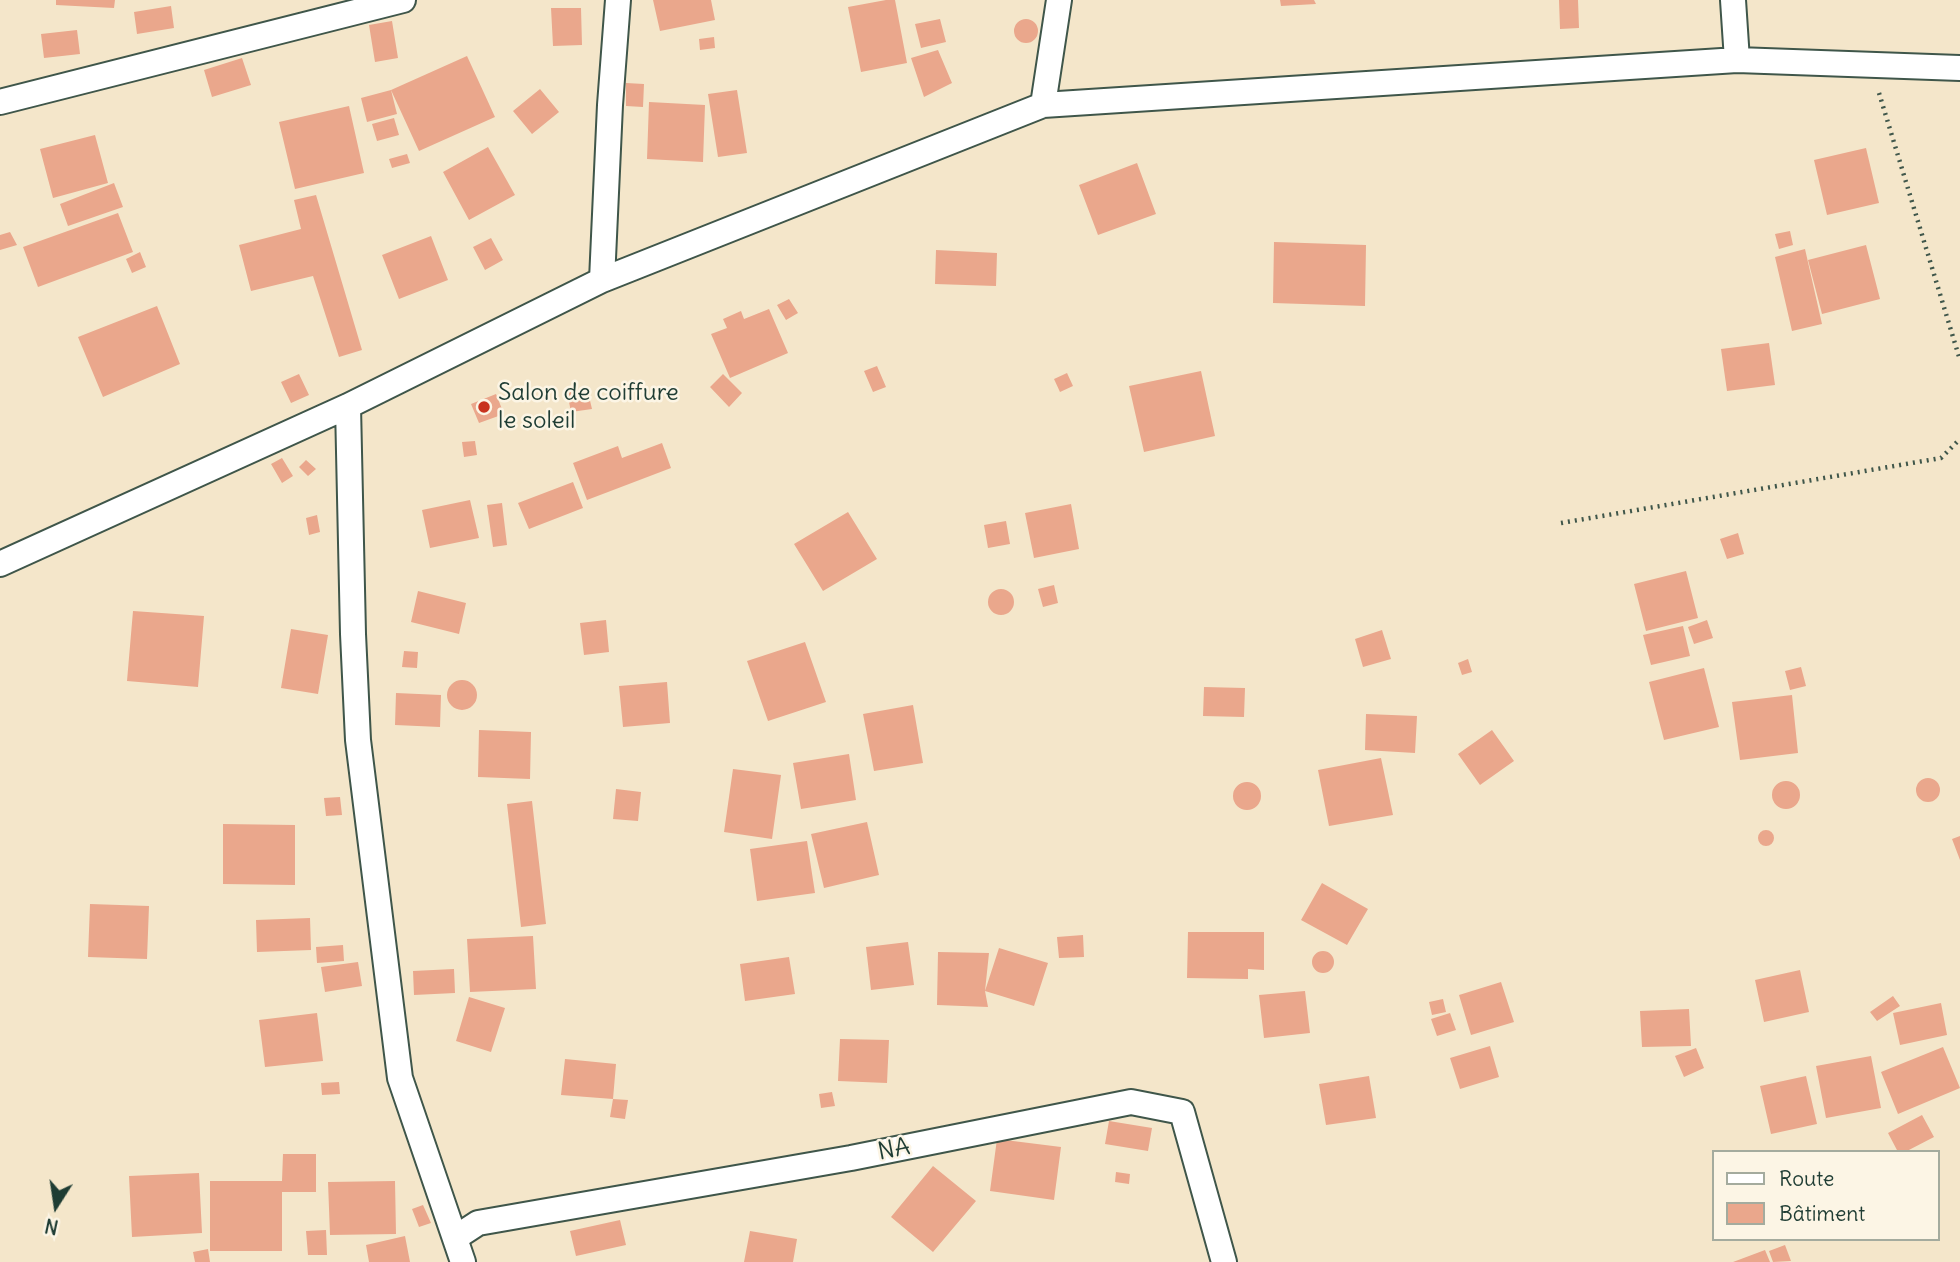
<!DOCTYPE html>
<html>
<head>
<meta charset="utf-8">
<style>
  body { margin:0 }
  #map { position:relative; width:1960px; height:1262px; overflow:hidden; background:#f4e6ca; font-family:Delius,sans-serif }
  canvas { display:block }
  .legend { position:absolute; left:1712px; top:1150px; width:228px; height:91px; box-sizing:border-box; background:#fcf5e5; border:2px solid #a4ab9e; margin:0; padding:9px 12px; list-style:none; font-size:21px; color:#1f3d34 }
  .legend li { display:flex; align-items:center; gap:14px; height:35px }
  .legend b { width:35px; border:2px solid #a4ab9e }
  .north { position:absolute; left:21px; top:1171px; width:70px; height:70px; -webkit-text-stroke:5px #fcf5e5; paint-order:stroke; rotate:192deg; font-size:19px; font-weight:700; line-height:28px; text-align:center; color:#1f3d34 }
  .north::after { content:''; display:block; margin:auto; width:24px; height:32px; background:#1f3d34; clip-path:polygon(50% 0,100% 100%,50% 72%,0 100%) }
</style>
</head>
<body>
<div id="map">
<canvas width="1960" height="1262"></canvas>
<ul class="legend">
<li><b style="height:9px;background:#fff"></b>Route</li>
<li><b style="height:19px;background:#eaa78c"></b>Bâtiment</li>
</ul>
<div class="north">N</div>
</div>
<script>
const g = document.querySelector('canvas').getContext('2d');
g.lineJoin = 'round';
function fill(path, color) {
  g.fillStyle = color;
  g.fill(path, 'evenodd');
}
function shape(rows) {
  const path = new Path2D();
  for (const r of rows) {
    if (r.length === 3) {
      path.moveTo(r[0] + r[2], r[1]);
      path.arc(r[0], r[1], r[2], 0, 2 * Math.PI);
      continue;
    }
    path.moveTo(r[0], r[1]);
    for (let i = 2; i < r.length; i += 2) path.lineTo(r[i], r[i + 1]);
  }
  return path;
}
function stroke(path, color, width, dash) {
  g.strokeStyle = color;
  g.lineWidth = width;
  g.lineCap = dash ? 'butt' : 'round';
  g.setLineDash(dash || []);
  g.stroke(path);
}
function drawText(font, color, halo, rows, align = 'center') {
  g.font = font + ' Delius,sans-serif';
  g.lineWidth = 5;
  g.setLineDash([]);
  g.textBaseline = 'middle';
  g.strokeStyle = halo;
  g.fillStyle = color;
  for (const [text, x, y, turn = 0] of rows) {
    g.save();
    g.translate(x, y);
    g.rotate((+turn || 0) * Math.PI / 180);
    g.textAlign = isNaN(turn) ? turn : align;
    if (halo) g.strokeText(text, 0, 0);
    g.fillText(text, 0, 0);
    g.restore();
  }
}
const building = shape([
  [56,0,115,0,114,8,56,5],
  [653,0,711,0,715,20,660,31],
  [886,0,895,0,907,63,861,72,848,7],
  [1280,0,1314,0,1316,4,1281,6],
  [1559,0,1578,0,1579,28,1560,29],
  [171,6,174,28,137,34,134,12],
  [551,8,581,8,582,45,553,46],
  [1026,31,12],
  [940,19,946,42,921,48,915,24],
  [392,21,398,58,375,62,369,25],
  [77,30,80,54,44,58,41,34],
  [714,37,715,48,700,50,699,39],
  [938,50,952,83,924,97,911,58],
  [467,56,495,117,419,151,391,90,397,114,367,122,361,98,391,90],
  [242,58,251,85,212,97,204,70],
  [626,83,644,84,643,107,626,106],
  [540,89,559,112,532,134,513,111],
  [737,90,747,153,718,157,708,94],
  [649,102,705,105,703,162,647,159],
  [349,106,364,173,295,189,279,122],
  [394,118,399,135,377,141,372,124],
  [95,135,108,183,53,198,40,149],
  [488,147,515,195,469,220,443,172],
  [1866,148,1879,203,1827,215,1814,160],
  [407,154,410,163,392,168,389,159],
  [1137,163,1156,214,1098,235,1079,185],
  [114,183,123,207,68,226,60,204],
  [316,195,362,350,339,357,313,276,251,291,239,245,301,229,294,200],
  [118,213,133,252,38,287,23,247],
  [1790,231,1793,245,1779,249,1775,234],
  [10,232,17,245,0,250,0,235],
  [431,236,448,280,399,299,382,255],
  [491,238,503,260,485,270,473,247],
  [1274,242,1366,245,1365,306,1273,303],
  [1866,245,1880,299,1822,314,1808,260],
  [1805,249,1822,324,1792,331,1775,257],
  [936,250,997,253,996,286,935,284],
  [140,252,146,267,132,273,126,259],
  [789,299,798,313,786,320,777,305],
  [157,306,180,364,103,397,78,337],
  [769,309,788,353,730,378,711,334,727,328,723,319,741,311,744,319],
  [1769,343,1775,385,1727,391,1721,349],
  [877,366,886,387,873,392,864,371],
  [1201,371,1215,436,1144,452,1129,386],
  [1067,373,1073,386,1060,392,1054,379],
  [299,374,309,395,291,403,281,382],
  [723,374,742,393,729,407,710,387],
  [587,388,592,409,571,412,567,392],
  [496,394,504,414,479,423,471,404],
  [475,441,477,455,464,457,462,442],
  [662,443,671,468,587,500,573,463,618,446,622,458],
  [282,458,293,476,282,483,271,464],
  [306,460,316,469,308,476,299,467],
  [573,482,583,508,529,529,518,503],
  [470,500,479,538,430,548,422,510],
  [502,503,507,545,493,547,487,505],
  [1071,504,1079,549,1034,558,1025,513],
  [848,512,877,559,823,591,794,544],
  [317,515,320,532,309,535,306,518],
  [1006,521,1010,544,988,548,984,525],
  [1738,533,1744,554,1727,559,1720,539],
  [1686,571,1698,618,1646,631,1634,584],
  [1054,585,1058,603,1043,607,1038,589],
  [1001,602,13],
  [418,591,466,603,459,634,411,622],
  [133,611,204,616,198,687,127,681],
  [606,620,609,652,584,655,580,623],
  [1707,620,1713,638,1694,644,1688,627],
  [1683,626,1690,656,1651,665,1643,635],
  [291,629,328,635,318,694,281,688],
  [1382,630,1391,659,1363,667,1355,639],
  [805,642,826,702,768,721,747,661],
  [404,651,418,652,417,668,402,667],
  [1468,659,1472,672,1462,675,1458,663],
  [1801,667,1806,686,1790,690,1785,671],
  [1704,668,1719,727,1664,740,1649,682],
  [462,695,15],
  [667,682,670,723,623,727,619,686],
  [1204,687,1245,688,1244,717,1203,716],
  [396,693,441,695,440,727,395,725],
  [1792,695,1798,753,1740,760,1732,702],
  [913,705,923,763,874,771,863,714],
  [1366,714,1417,716,1415,753,1365,750],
  [479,730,531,732,530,779,478,777],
  [1492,730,1514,761,1480,785,1458,754],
  [849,754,856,800,801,809,793,763],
  [1381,758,1393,815,1329,826,1318,770],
  [733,769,781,775,772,839,724,832],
  [1928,790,12],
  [1786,795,14],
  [1247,796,14],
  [616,789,641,792,638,821,613,819],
  [340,797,342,815,326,816,324,798],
  [532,801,546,924,521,927,507,804],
  [867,822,879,875,824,888,811,834],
  [223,824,295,825,295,885,223,884],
  [1766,838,8],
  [1960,836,1960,860,1952,839],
  [807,841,815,893,757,901,750,849],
  [1322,883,1368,909,1347,945,1301,920],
  [90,904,149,906,147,959,88,957],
  [310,918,311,950,257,952,256,920],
  [1188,932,1264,932,1264,970,1248,969,1248,979,1187,978],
  [1083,935,1084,957,1059,958,1057,937],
  [533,936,536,989,470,992,467,939],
  [908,942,914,985,871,990,866,947],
  [343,945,344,961,317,963,316,947],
  [999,948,1048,963,1034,1006,985,991,988,1007,937,1005,938,952,989,953,985,991],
  [1323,962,11],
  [789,957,795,994,745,1001,740,964],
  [358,962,362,986,325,992,321,967],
  [454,969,455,993,414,995,413,971],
  [1800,970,1809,1012,1764,1022,1755,980],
  [1501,982,1514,1022,1471,1035,1459,995],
  [1305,991,1310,1033,1264,1038,1259,995],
  [1893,996,1900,1006,1877,1021,1870,1012],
  [469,997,505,1008,491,1052,456,1041],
  [1443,999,1446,1012,1432,1015,1429,1002],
  [1941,1003,1947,1035,1900,1045,1893,1013],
  [1689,1009,1691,1046,1642,1047,1640,1011],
  [317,1013,323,1061,265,1067,259,1020],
  [1450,1013,1456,1030,1437,1036,1431,1019],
  [840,1039,889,1040,887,1083,838,1081],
  [1490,1046,1499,1077,1460,1089,1450,1058],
  [1943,1047,1960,1088,1898,1114,1881,1072],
  [1696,1048,1704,1068,1684,1077,1675,1056],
  [1871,1056,1881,1108,1826,1118,1816,1066],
  [565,1059,616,1064,613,1099,561,1095],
  [1369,1076,1376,1118,1326,1125,1319,1084],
  [1806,1076,1817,1124,1771,1134,1760,1086],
  [339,1082,340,1094,322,1095,321,1083],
  [832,1092,835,1106,821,1108,819,1094],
  [613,1099,628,1100,625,1119,610,1117],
  [1922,1115,1934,1137,1905,1152,1898,1152,1888,1133],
  [1109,1121,1152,1128,1148,1151,1105,1144],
  [997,1139,1061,1147,1054,1200,990,1191],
  [283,1154,316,1154,316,1192,282,1192,282,1251,210,1251,210,1181,282,1181],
  [933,1166,976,1201,933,1252,891,1217],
  [1116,1172,1130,1174,1129,1184,1115,1182],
  [199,1173,202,1233,132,1237,129,1176],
  [395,1181,396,1234,330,1235,328,1182],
  [423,1205,431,1223,419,1227,412,1209],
  [620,1220,626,1245,576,1256,570,1231],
  [326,1230,327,1255,308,1255,306,1231],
  [750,1231,797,1239,793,1262,744,1262],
  [405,1236,410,1262,369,1262,366,1245],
  [1785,1245,1791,1261,1773,1262,1769,1251],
  [208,1249,210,1262,195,1262,193,1252],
  [1765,1250,1770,1262,1733,1262]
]);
const path = shape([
  [1879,93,1960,360],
  [1561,523,1941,458,1960,439]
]);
const minor = shape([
  [1733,0,1737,60],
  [0,102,403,0],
  [1043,105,1059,0],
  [602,280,610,105,618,0],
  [348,406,353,634,358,740,400,1078,463,1262],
  [0,564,348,406,602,280,1043,105,1737,60,1960,68],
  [455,1238,478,1223,851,1158,1131,1102,1182,1112,1224,1262]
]);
const markers = [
  [484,407,7,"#c8321e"]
];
const poiNames = [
  ["Salon de coiffure",498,393],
  ["le soleil",498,421]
];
const streetNames = [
  ["NA",894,1150,-11]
];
fill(building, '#eaa78c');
stroke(minor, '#3f564a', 28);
stroke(path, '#3f564a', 4.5, [2, 5]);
stroke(minor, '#fff', 24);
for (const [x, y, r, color] of markers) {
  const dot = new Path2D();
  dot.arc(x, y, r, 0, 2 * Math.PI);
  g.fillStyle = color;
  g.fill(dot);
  stroke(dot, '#fcf5e5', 2.5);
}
drawText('24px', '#1f3d34', '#fcf5e5', poiNames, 'left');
drawText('24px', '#1f3d34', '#fcf5e5', streetNames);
</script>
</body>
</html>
